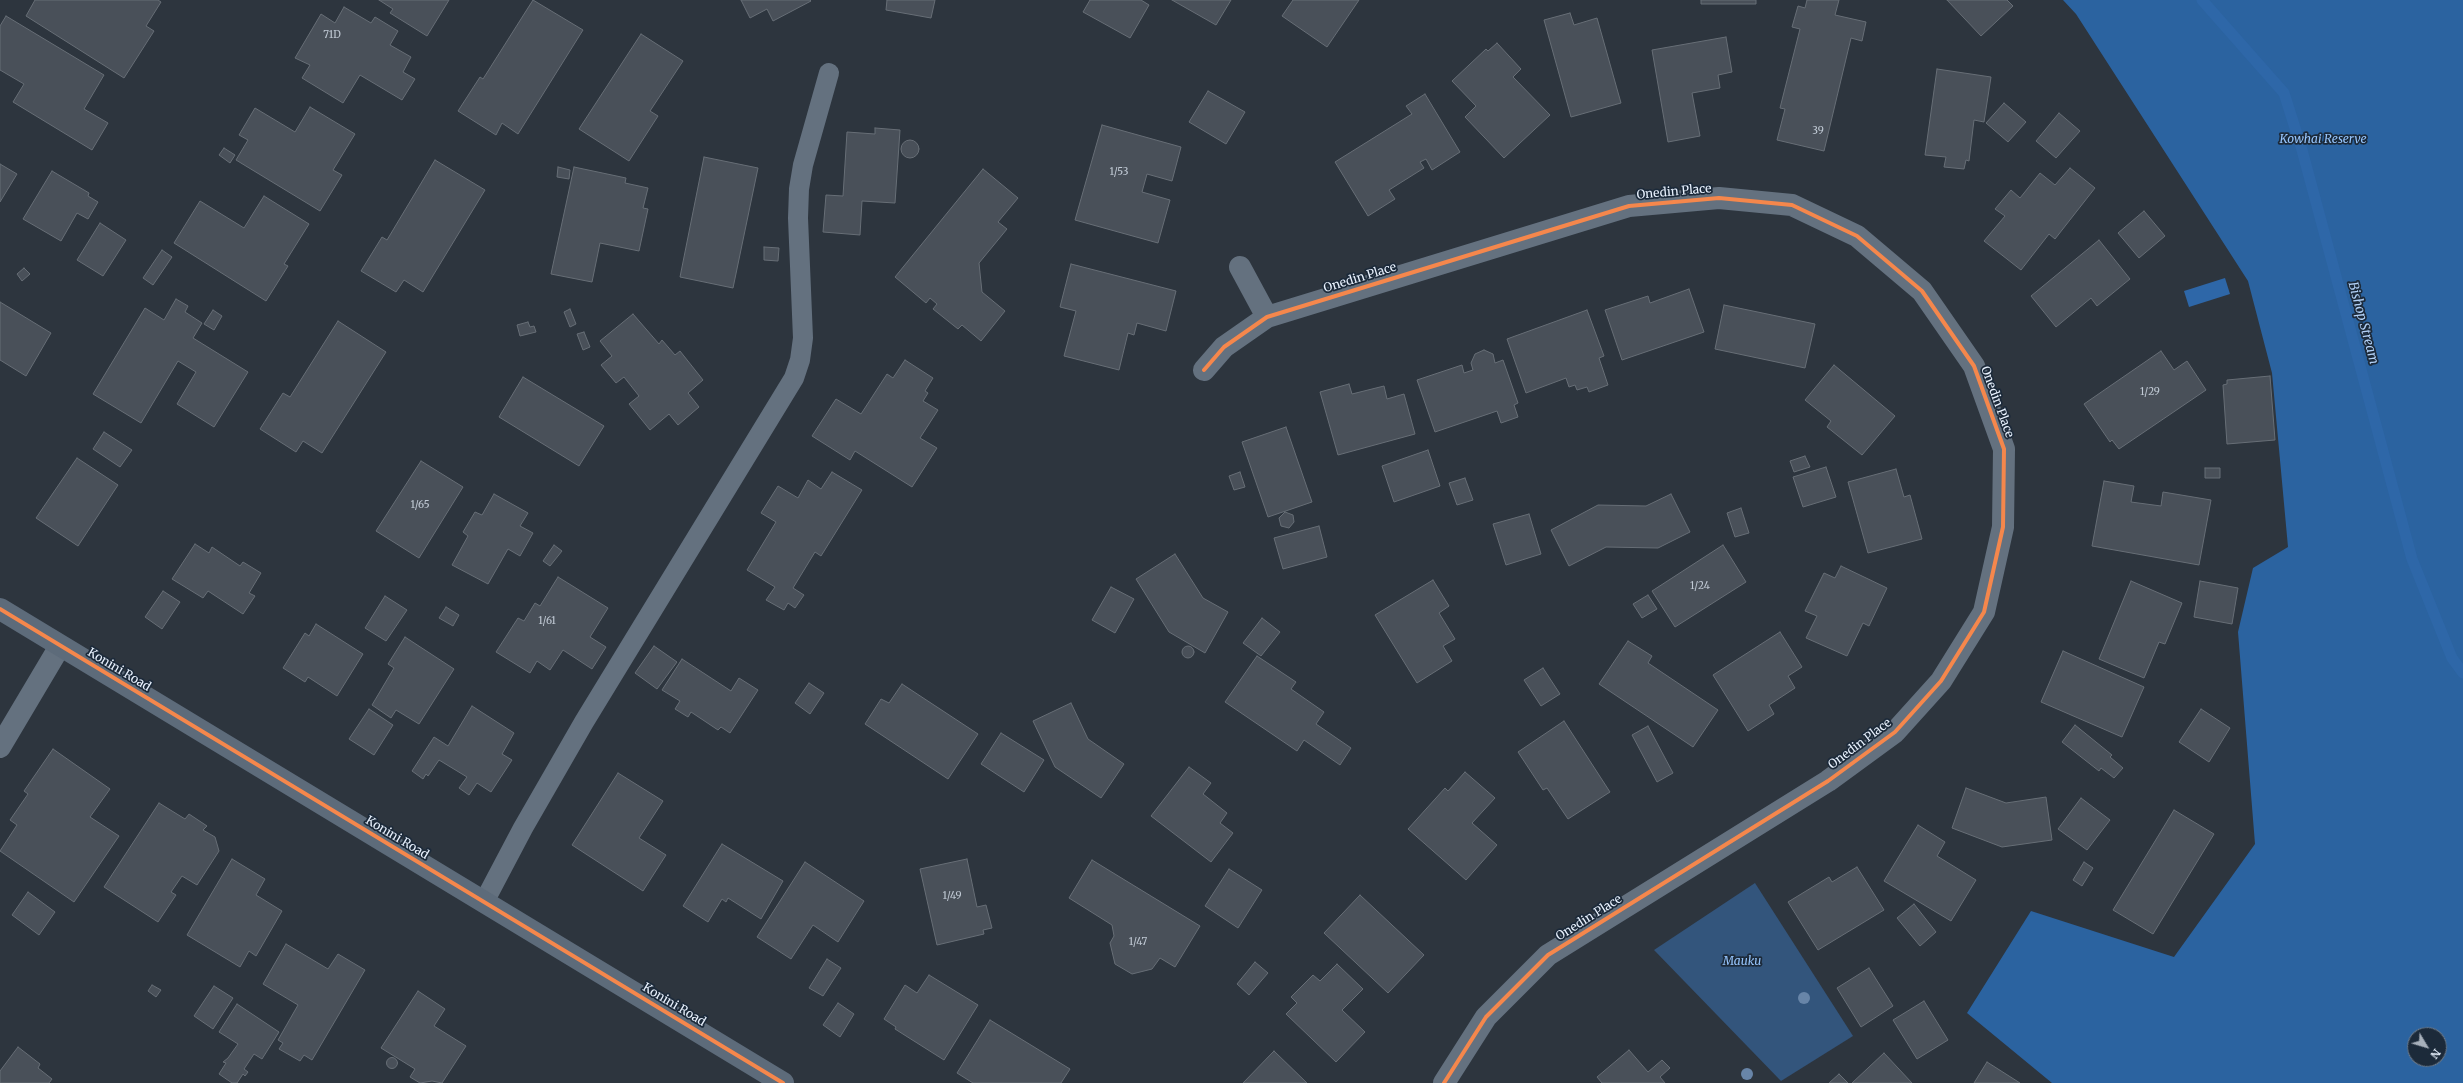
<!DOCTYPE html>
<html>
<head>
<meta charset="utf-8">
<style>
  body { margin:0 }
  #map { position:relative; width:2463px; height:1083px; overflow:hidden; background:#2d353e; font-family:Merriweather,serif }
  canvas { display:block }
  .north { position:absolute; left:2407px; top:1027px; width:40px; height:40px; box-sizing:border-box; background:#1c2a3a; border:1px solid #6e7a88; border-radius:50%; rotate:128deg; font-size:11px; font-weight:700; line-height:16px; text-align:center; color:#e9f2fe }
  .north::after { content:''; display:block; margin:auto; width:14px; height:18px; background:#a7b0bb; clip-path:polygon(50% 0,100% 100%,50% 72%,0 100%) }
</style>
</head>
<body>
<div id="map">
<canvas width="2463" height="1083"></canvas>
<div class="north">N</div>
</div>
<script>
const g = document.querySelector('canvas').getContext('2d');
g.lineJoin = 'round';
function fill(path, color) {
  g.fillStyle = color;
  g.fill(path, 'evenodd');
}
function shape(rows) {
  const path = new Path2D();
  for (const r of rows) {
    if (r.length === 3) {
      path.moveTo(r[0] + r[2], r[1]);
      path.arc(r[0], r[1], r[2], 0, 2 * Math.PI);
      continue;
    }
    path.moveTo(r[0], r[1]);
    for (let i = 2; i < r.length; i += 2) path.lineTo(r[i], r[i + 1]);
  }
  return path;
}
function stroke(path, color, width, dash) {
  g.strokeStyle = color;
  g.lineWidth = width;
  g.lineCap = dash ? 'butt' : 'round';
  g.setLineDash(dash || []);
  g.stroke(path);
}
function drawText(font, color, halo, rows, align = 'center') {
  g.font = font + ' Merriweather,serif';
  g.lineWidth = 3.5;
  g.setLineDash([]);
  g.textBaseline = 'middle';
  g.strokeStyle = halo;
  g.fillStyle = color;
  for (const [text, x, y, turn = 0] of rows) {
    g.save();
    g.translate(x, y);
    g.rotate((+turn || 0) * Math.PI / 180);
    g.textAlign = isNaN(turn) ? turn : align;
    if (halo) g.strokeText(text, 0, 0);
    g.fillText(text, 0, 0);
    g.restore();
  }
}
const green = shape([
  [1755,883,1853,1036,1781,1081,1654,950]
]);
const forest = shape([
  [2063,0,2463,0,2463,1083,2052,1083,1967,1013,2031,911,2174,957,2255,844,2238,632,2253,568,2288,547,2272,373,2248,281,2076,14],
  [2415,1035,2439,1035,2439,1059,2415,1059]
]);
const water = shape([
  [2225,278,2230,294,2189,307,2184,291]
]);
const stream = shape([
  [2202,0,2284,93,2302,150,2412,559,2452,658,2463,673]
]);
const building = shape([
  [35,0,158,0,161,2,146,26,154,31,124,78,26,16,35,0],
  [379,0,449,0,427,36,390,13,393,9,379,0],
  [533,0,583,30,518,134,502,123,496,135,458,111,480,77,483,79,533,0],
  [741,0,810,0,811,1,773,21,767,9,750,18,741,0],
  [887,0,935,0,931,18,886,10,887,0],
  [1090,0,1141,0,1149,5,1130,38,1083,12,1090,0],
  [1172,0,1231,0,1216,25,1172,0],
  [1293,0,1359,0,1327,47,1282,16,1293,0],
  [1701,0,1756,0,1756,4,1701,4,1701,0],
  [1807,0,1839,0,1835,15,1866,22,1862,41,1851,38,1824,151,1777,140,1785,109,1780,108,1800,29,1792,27,1798,6,1805,8,1807,0],
  [1947,0,2007,0,2013,6,1981,36,1947,0],
  [344,7,371,23,375,17,398,31,390,45,411,57,403,72,415,79,402,100,360,75,343,103,302,78,310,65,295,58,321,14,335,23,344,7],
  [1570,13,1574,25,1597,18,1621,103,1571,117,1544,20,1570,13],
  [6,16,104,75,84,109,108,123,92,150,13,102,24,84,0,70,0,26,6,16],
  [641,34,683,61,650,111,658,116,629,161,579,129,641,34],
  [1726,37,1732,72,1718,75,1720,88,1692,93,1700,136,1668,142,1652,50,1726,37],
  [1497,43,1521,69,1513,77,1550,115,1504,158,1465,117,1476,106,1452,81,1486,49,1488,51,1497,43],
  [1937,69,1991,77,1984,122,1974,120,1969,161,1966,160,1964,169,1944,167,1946,157,1925,155,1937,69],
  [1208,91,1245,112,1226,144,1189,122,1208,91],
  [1425,94,1460,152,1432,170,1426,159,1420,162,1424,168,1389,190,1395,199,1368,216,1335,162,1412,114,1406,106,1425,94],
  [2004,103,2026,122,2008,142,1986,123,2004,103],
  [310,107,355,134,333,170,342,175,320,211,236,160,248,140,239,135,255,108,295,132,310,107],
  [2059,113,2080,131,2056,158,2036,141,2059,113],
  [1102,125,1181,147,1172,181,1147,174,1142,192,1170,200,1158,243,1075,220,1102,125],
  [875,128,900,130,895,203,862,201,860,235,823,232,826,195,843,196,847,132,875,134,875,128],
  [910,149,9],
  [224,148,235,155,230,163,219,155,224,148],
  [704,157,758,168,733,288,680,277,704,157],
  [435,160,485,190,423,292,404,280,396,292,361,271,382,237,387,240,435,160],
  [0,164,17,174,0,202,0,164],
  [558,167,570,170,569,179,557,177,558,167],
  [574,167,626,178,625,183,648,188,643,208,648,209,639,251,600,243,592,282,551,274,574,167],
  [2070,168,2095,188,2055,239,2049,234,2021,270,1984,241,2005,216,1995,209,2011,190,2020,198,2040,173,2055,185,2070,168],
  [983,169,1018,198,998,222,1007,229,979,263,982,292,1005,311,981,341,962,325,958,329,933,309,937,304,930,298,926,303,895,277,983,169],
  [52,171,89,193,88,196,98,202,88,219,77,213,61,241,23,219,52,171],
  [264,196,309,224,284,264,288,266,266,301,174,243,200,201,244,228,264,196],
  [2144,211,2165,236,2139,258,2118,233,2144,211],
  [100,223,126,240,103,276,77,260,100,223],
  [2099,240,2130,279,2097,306,2091,298,2056,327,2031,296,2099,240],
  [764,247,779,248,778,261,764,260,764,247],
  [162,250,172,257,153,285,143,278,162,250],
  [1071,264,1176,291,1166,331,1137,323,1134,335,1128,333,1119,370,1064,356,1076,311,1060,307,1071,264],
  [24,268,30,274,22,281,17,274,24,268],
  [1689,289,1704,332,1622,360,1605,310,1648,296,1650,303,1689,289],
  [176,299,188,306,185,312,202,323,193,338,248,372,214,427,177,404,196,372,178,361,141,423,93,394,145,308,164,320,176,299],
  [0,302,51,333,26,376,0,360,0,302],
  [1724,305,1815,324,1805,368,1715,349,1724,305],
  [570,309,576,324,570,327,564,312,570,309],
  [213,310,222,316,214,330,204,324,213,310],
  [1587,310,1604,356,1599,358,1608,385,1589,392,1587,387,1577,390,1575,385,1569,387,1566,378,1526,393,1507,339,1587,310],
  [633,314,659,344,662,340,675,355,680,351,703,380,688,393,699,407,678,425,669,414,650,430,629,404,639,396,624,377,616,383,601,365,612,356,600,341,633,314],
  [338,321,386,352,322,453,303,441,296,452,260,429,283,393,290,397,338,321],
  [528,322,530,327,534,326,536,332,520,336,517,325,528,322],
  [584,332,590,347,583,350,577,334,584,332],
  [1484,350,1493,354,1495,363,1503,360,1518,403,1514,405,1518,417,1501,423,1497,411,1435,432,1417,380,1462,365,1464,373,1473,370,1471,363,1475,354,1484,350],
  [2161,351,2174,370,2187,361,2206,390,2119,449,2112,440,2110,442,2084,404,2161,351],
  [905,360,933,378,925,391,928,393,923,401,938,410,920,438,937,448,912,487,855,451,850,460,812,436,836,399,861,414,887,374,893,378,905,360],
  [1834,365,1895,416,1862,455,1827,427,1831,421,1805,400,1834,365],
  [2270,376,2275,440,2227,444,2223,385,2227,384,2227,380,2270,376],
  [523,377,604,426,579,466,499,417,523,377],
  [1349,384,1352,394,1384,386,1387,399,1404,394,1415,434,1338,455,1320,392,1349,384],
  [1286,427,1312,502,1268,517,1242,442,1286,427],
  [104,432,132,450,120,467,93,449,104,432],
  [1428,450,1440,486,1394,502,1382,466,1428,450],
  [1805,456,1810,467,1794,472,1790,461,1805,456],
  [77,458,118,485,78,546,36,518,77,458],
  [421,461,463,487,419,558,376,531,421,461],
  [1826,467,1836,497,1803,507,1793,477,1826,467],
  [2205,468,2220,468,2220,478,2205,478,2205,468],
  [1896,469,1904,497,1910,495,1922,539,1868,553,1848,482,1896,469],
  [832,472,862,490,821,556,815,552,793,588,804,595,795,608,788,603,784,610,766,600,775,587,747,570,776,522,761,513,778,486,798,498,808,480,821,489,832,472],
  [1240,472,1245,487,1234,490,1229,476,1240,472],
  [1465,478,1473,500,1457,505,1449,483,1465,478],
  [2104,481,2134,486,2131,502,2161,506,2163,492,2211,500,2199,565,2092,546,2104,481],
  [494,494,528,513,520,526,533,533,520,556,508,549,488,584,452,565,468,536,463,532,475,512,482,515,494,494],
  [1671,494,1690,532,1658,548,1606,547,1569,566,1551,530,1598,505,1646,506,1671,494],
  [1741,508,1749,533,1735,537,1727,513,1741,508],
  [1285,512,1293,515,1294,522,1289,528,1281,526,1279,518,1285,512],
  [1529,514,1541,554,1506,565,1493,524,1529,514],
  [1319,526,1327,557,1283,569,1274,538,1319,526],
  [195,544,209,553,212,547,240,566,243,562,261,573,249,593,255,596,243,614,208,591,203,598,172,579,195,544],
  [554,545,562,551,550,566,543,561,554,545],
  [1723,545,1746,582,1675,627,1652,591,1723,545],
  [1175,554,1203,598,1228,612,1205,653,1169,632,1136,579,1175,554],
  [1841,566,1887,588,1869,626,1863,623,1847,656,1806,638,1817,616,1805,611,1824,573,1835,578,1841,566],
  [558,577,608,608,590,637,606,647,592,669,563,650,550,670,537,661,530,673,496,652,518,618,524,621,535,603,540,606,558,577],
  [1433,580,1449,606,1439,613,1455,639,1443,646,1452,661,1417,683,1375,615,1433,580],
  [2131,581,2182,603,2165,644,2159,642,2144,678,2099,659,2131,581],
  [2200,581,2238,588,2232,624,2194,617,2200,581],
  [1111,587,1134,599,1115,633,1092,620,1111,587],
  [163,591,180,602,162,629,145,617,163,591],
  [1648,595,1657,609,1642,618,1633,604,1648,595],
  [385,596,407,610,386,641,365,628,385,596],
  [446,607,459,615,453,626,439,618,446,607],
  [1262,618,1280,632,1261,656,1243,643,1262,618],
  [316,624,363,654,337,696,308,677,305,682,283,668,305,633,309,636,316,624],
  [1780,632,1802,667,1788,676,1795,688,1769,705,1774,714,1748,731,1713,675,1780,632],
  [405,637,454,669,419,724,396,710,391,718,372,705,394,668,388,664,405,637],
  [1628,641,1652,656,1648,663,1718,710,1693,747,1599,684,1628,641],
  [654,646,677,662,657,689,635,673,654,646],
  [1188,652,6],
  [2063,651,2144,687,2122,737,2041,702,2063,651],
  [1257,656,1296,682,1291,689,1324,712,1316,724,1351,748,1340,765,1304,740,1297,751,1225,702,1257,656],
  [682,659,731,691,739,678,758,690,730,733,721,727,718,730,691,712,688,717,675,709,680,701,662,690,682,659],
  [1543,668,1560,694,1541,706,1524,680,1543,668],
  [809,683,824,693,810,714,795,703,809,683],
  [902,684,978,734,948,779,865,724,881,699,889,703,902,684],
  [1071,703,1088,739,1124,764,1101,798,1055,767,1033,721,1071,703],
  [472,706,514,733,502,754,512,760,491,792,477,783,469,795,459,788,467,777,439,760,428,776,426,774,423,779,412,771,434,737,448,746,472,706],
  [369,709,393,725,374,755,349,739,369,709],
  [2201,709,2230,728,2209,762,2179,742,2201,709],
  [1564,721,1610,792,1568,819,1547,788,1543,790,1518,752,1564,721],
  [2075,725,2112,755,2110,757,2123,768,2114,778,2101,768,2099,771,2062,742,2075,725],
  [1648,726,1673,773,1657,782,1632,735,1648,726],
  [1001,733,1044,760,1024,792,981,764,1001,733],
  [53,749,110,789,90,817,119,836,74,902,0,851,17,825,10,820,28,794,24,791,53,749],
  [1189,767,1211,783,1203,794,1227,813,1220,823,1233,833,1211,862,1151,816,1189,767],
  [1465,772,1495,798,1472,823,1497,845,1466,880,1408,829,1445,788,1448,791,1465,772],
  [618,773,663,801,639,838,666,855,643,891,572,845,618,773],
  [1966,788,2006,803,2046,797,2052,840,2002,847,1952,828,1966,788],
  [2081,798,2110,820,2087,850,2058,829,2081,798],
  [159,803,185,819,189,814,207,826,203,830,215,837,219,851,197,885,182,876,171,892,176,895,158,922,104,887,159,803],
  [2174,810,2214,834,2153,934,2113,910,2174,810],
  [1918,825,1945,842,1937,856,1976,880,1951,921,1884,881,1918,825],
  [722,844,783,881,761,919,728,898,726,902,722,899,708,922,683,906,722,844],
  [232,859,265,879,256,895,282,911,256,956,249,951,240,967,187,935,232,859],
  [967,859,977,907,986,905,992,928,983,930,984,934,937,945,920,869,967,859],
  [1092,860,1200,926,1175,967,1160,958,1152,969,1132,974,1115,964,1110,943,1114,936,1112,925,1069,898,1092,860],
  [805,862,864,901,838,942,813,925,791,959,757,937,805,862],
  [2084,862,2093,868,2082,886,2073,880,2084,862],
  [1857,867,1884,910,1818,950,1788,902,1829,877,1832,882,1857,867],
  [1229,869,1262,890,1238,928,1205,906,1229,869],
  [28,892,55,912,39,935,12,915,28,892],
  [1360,895,1424,955,1388,993,1324,933,1360,895],
  [1914,904,1936,932,1920,946,1897,918,1914,904],
  [286,944,328,969,338,954,365,970,312,1060,304,1055,300,1061,279,1049,283,1043,278,1040,298,1005,263,984,286,944],
  [827,959,841,968,823,996,809,988,827,959],
  [1255,962,1268,973,1249,995,1237,984,1255,962],
  [1337,964,1363,989,1342,1010,1365,1032,1336,1062,1286,1014,1297,1003,1291,997,1313,975,1320,981,1337,964],
  [1869,968,1893,1006,1861,1027,1837,988,1869,968],
  [929,975,978,1005,944,1060,895,1029,896,1027,884,1019,905,985,917,993,929,975],
  [152,985,161,990,156,997,148,991,152,985],
  [214,986,233,998,213,1029,194,1016,214,986],
  [418,991,445,1009,434,1026,466,1046,442,1083,432,1081,420,1083,410,1077,415,1069,381,1048,418,991],
  [1924,1001,1948,1040,1917,1059,1893,1020,1924,1001],
  [838,1003,854,1014,840,1037,823,1025,838,1003],
  [237,1004,279,1032,262,1059,254,1054,244,1069,248,1072,245,1076,243,1074,237,1083,232,1083,219,1074,226,1063,223,1062,228,1058,238,1044,219,1032,237,1004],
  [990,1020,1070,1069,1061,1083,973,1083,957,1073,990,1020],
  [18,1047,40,1064,38,1068,52,1079,49,1083,0,1083,0,1071,18,1047],
  [1629,1050,1648,1072,1662,1060,1670,1068,1660,1077,1665,1083,1602,1083,1597,1077,1629,1050],
  [1274,1051,1307,1083,1243,1083,1274,1051],
  [1884,1053,1912,1083,1852,1083,1884,1053],
  [392,1063,5.5],
  [1987,1062,2020,1083,1974,1083,1987,1062],
  [1839,1074,1848,1083,1829,1083,1839,1074]
]);
const lane = shape([
  [484,902,523,828,584,722,794,378,800,360,803,338,798,218,799,189,803,165,829,73]
]);
const street = shape([
  [1240,267,1267,317],
  [1204,370,1224,347,1267,317,1629,206,1719,198,1792,205,1857,236,1922,291,1974,366,2004,449,2003,527,1984,612,1941,681,1895,732,1828,781,1548,955,1486,1017,1444,1083],
  [0,747,60,646]
]);
const secondary = shape([
  [0,609,783,1083]
]);
const cycleway = shape([
  [1204,370,1224,347,1267,317,1629,206,1719,198,1792,205,1857,236,1922,291,1974,366,2004,449,2003,527,1984,612,1941,681,1895,732,1828,781,1548,955,1486,1017,1444,1083],
  [0,609,783,1083]
]);
const trees = [
  [1804,998],
  [1747,1074]
];
const numberNames = [
  ["71D",332,35],
  ["39",1818,131],
  ["1/53",1119,172],
  ["1/29",2150,392],
  ["1/65",420,505],
  ["1/24",1700,586],
  ["1/61",547,621],
  ["1/49",952,896],
  ["1/47",1138,942]
];
const parkNames = [
  ["Kowhai Reserve",2323,140],
  ["Mauku",1742,962]
];
const streetNames = [
  ["Onedin Place",1674,192,-5],
  ["Onedin Place",1360,278,-17],
  ["Onedin Place",1997,402,70],
  ["Konini Road",119,670,31],
  ["Onedin Place",1860,744,-37],
  ["Konini Road",397,838,31],
  ["Onedin Place",1589,918,-32],
  ["Konini Road",674,1005,31]
];
const waterNames = [
  ["Bishop Stream",2363,323,75]
];
fill(green, '#33557c');
fill(forest, '#2b63a0');
fill(water, '#2e67a8');
stroke(stream, '#2e67a8', 11);
fill(building, '#495059');
stroke(building, '#676e76', 1);
stroke(lane, '#64717f', 20);
stroke(street, '#64717f', 22);
stroke(secondary, '#5d6b7a', 22);
stroke(cycleway, '#f5874c', 4);
g.fillStyle = '#6885a8';
for (const [x, y] of trees) {
  g.beginPath();
  g.arc(x, y, 6, 0, 2 * Math.PI);
  g.fill();
}
drawText('10px', '#c1cad5', null, numberNames);
drawText('italic 12px', '#98c7ff', '#1c2a3a', parkNames);
drawText('12px', '#e9f2fe', '#1c2a3a', streetNames);
drawText('italic 13px', '#b1d0f6', '#1c2a3a', waterNames);
</script>
</body>
</html>
